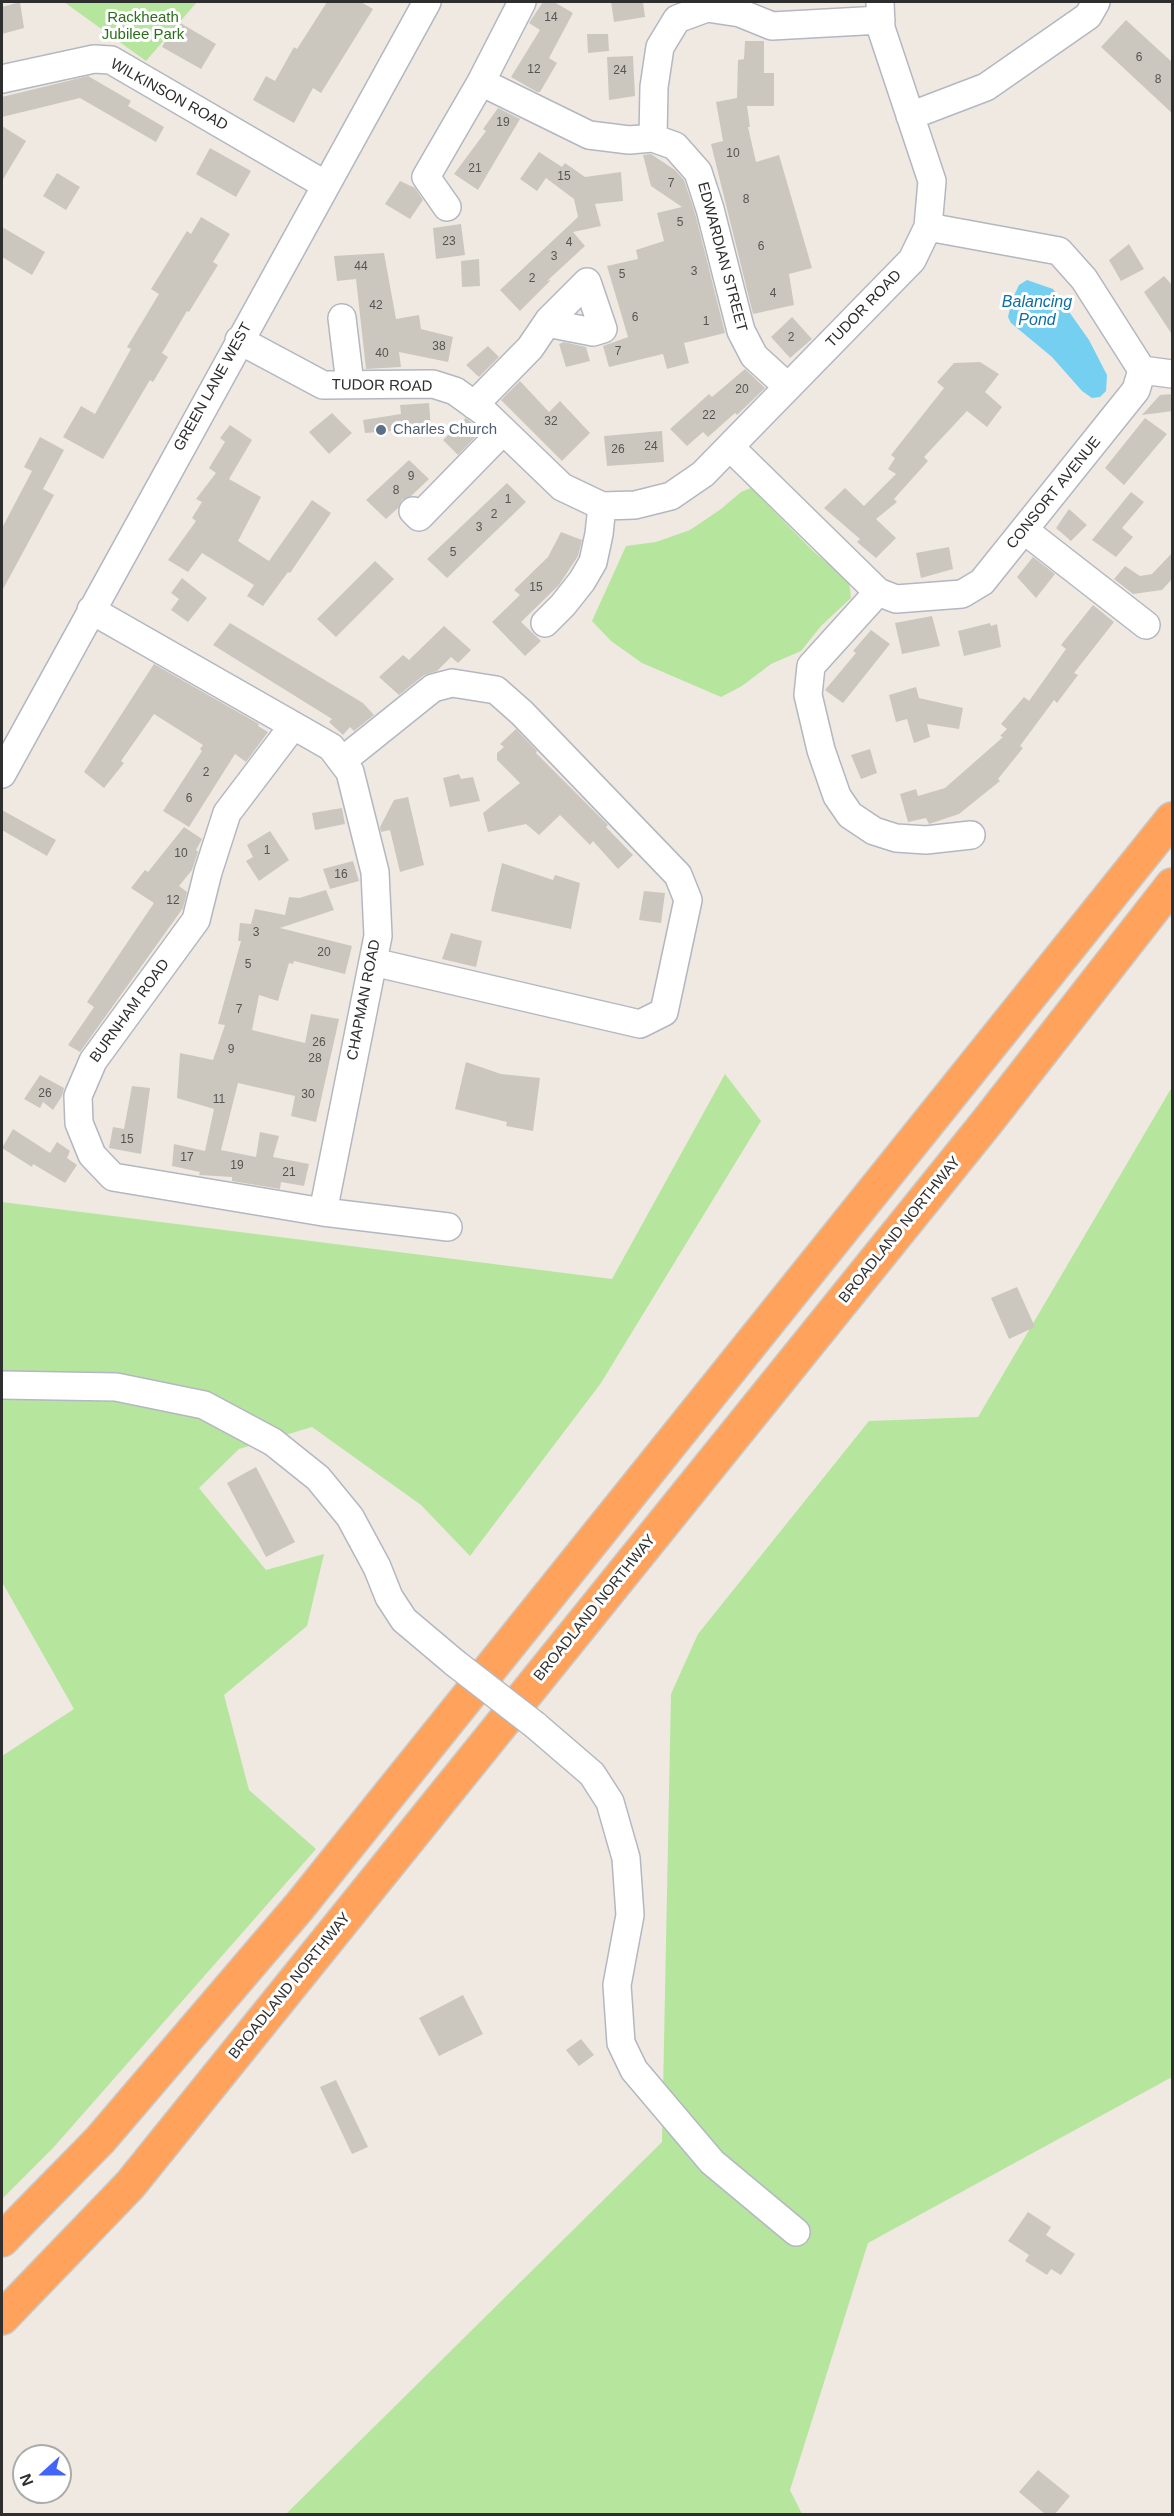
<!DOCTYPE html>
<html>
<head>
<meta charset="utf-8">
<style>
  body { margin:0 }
  #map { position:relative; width:1174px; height:2516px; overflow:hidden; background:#efe9e1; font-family:Helvetica,sans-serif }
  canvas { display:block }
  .frame { position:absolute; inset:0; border:3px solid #2e2e2e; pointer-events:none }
  .north { position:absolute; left:12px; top:2444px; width:60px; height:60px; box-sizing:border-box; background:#fff; border:2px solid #ababab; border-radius:50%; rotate:249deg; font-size:16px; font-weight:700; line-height:24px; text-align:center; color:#2e2e2e }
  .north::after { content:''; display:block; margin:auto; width:21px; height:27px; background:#4264fb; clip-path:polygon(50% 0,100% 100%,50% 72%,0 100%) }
</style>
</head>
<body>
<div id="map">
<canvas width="1174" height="2516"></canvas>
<div class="frame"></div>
<div class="north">N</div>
</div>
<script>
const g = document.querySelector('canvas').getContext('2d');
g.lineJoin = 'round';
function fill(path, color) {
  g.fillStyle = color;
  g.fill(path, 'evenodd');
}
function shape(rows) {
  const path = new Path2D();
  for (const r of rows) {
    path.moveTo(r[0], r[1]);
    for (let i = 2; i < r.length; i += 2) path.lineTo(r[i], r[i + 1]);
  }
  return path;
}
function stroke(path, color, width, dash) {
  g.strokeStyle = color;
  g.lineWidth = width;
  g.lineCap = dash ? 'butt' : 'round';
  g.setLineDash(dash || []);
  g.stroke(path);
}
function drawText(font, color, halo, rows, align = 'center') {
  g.font = font + ' Helvetica,sans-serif';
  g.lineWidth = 6;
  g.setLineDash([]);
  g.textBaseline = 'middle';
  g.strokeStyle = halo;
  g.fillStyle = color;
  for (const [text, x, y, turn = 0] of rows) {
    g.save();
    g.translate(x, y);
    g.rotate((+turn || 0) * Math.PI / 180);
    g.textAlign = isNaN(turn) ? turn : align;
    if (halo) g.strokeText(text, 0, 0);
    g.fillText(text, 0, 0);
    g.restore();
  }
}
const green = shape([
  [64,2,197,2,146,61],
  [751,488,813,551,849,581,851,598,821,626,801,651,771,664,742,686,721,697,642,663,611,641,592,621,626,546,656,542,690,530,721,509,741,492],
  [725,1074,761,1121,601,1383,470,1556,421,1505,312,1427,239,1449,199,1488,266,1570,324,1554,307,1626,224,1695,249,1790,316,1849,53,2148,2,2199,2,1756,74,1709,2,1582,2,1202,612,1279],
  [1172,1087,1172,2077,868,2243,790,2490,802,2514,286,2514,662,2142,671,1694,698,1634,869,1421,978,1417]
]);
const water = shape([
  [1027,280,1053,289,1089,340,1107,375,1106,391,1100,397,1092,398,1082,391,1052,357,1011,323,1008,317,1012,300,1019,285]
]);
const building = shape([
  [20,2,24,28,2,34,2,7],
  [327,2,361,2,373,9,321,93,313,88,294,123,253,100,266,76,275,81,294,47,297,49],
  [543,2,554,2,573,13,549,58,557,63,540,92,537,92,511,77,540,30,529,23],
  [611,2,643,2,645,17,614,22],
  [1126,20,1173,63,1173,114,1101,47],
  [177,21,216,44,201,69,162,47],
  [587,34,608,34,609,51,588,53],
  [745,41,764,41,764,73,774,73,774,106,747,106,750,127,748,127,756,162,779,155,812,268,789,274,794,305,753,314,711,144,723,141,716,102,737,98,738,60,744,59],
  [633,56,635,96,609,100,607,57],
  [88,76,131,101,128,106,164,127,156,142,80,98,2,117,2,97],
  [498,108,520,119,478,190,454,174,486,131,483,129],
  [2,126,26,141,2,181],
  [210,148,251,171,236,197,196,174],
  [539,152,562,167,565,163,585,177,621,172,623,201,595,204,601,226,573,232,585,246,547,281,551,280,520,311,500,290,578,217,574,199,546,178,537,191,520,179],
  [651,154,675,170,684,180,695,213,725,333,684,343,689,363,667,369,663,354,609,367,603,346,628,337,607,266,638,259,636,250,664,241,657,213,682,207,651,186,643,155],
  [57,173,80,187,66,210,43,196],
  [400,181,415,188,423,200,410,219,385,204],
  [201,217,230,234,213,262,218,265,189,312,187,311,162,353,168,357,153,382,150,380,103,459,63,437,81,406,95,414,131,349,127,347,159,294,151,289,187,231,191,234],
  [461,224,465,255,436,259,433,228],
  [2,227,45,252,32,275,2,257],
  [1129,244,1144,269,1121,281,1109,260],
  [384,253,396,319,419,315,421,329,453,337,448,362,399,352,401,367,366,369,356,279,337,281,334,256],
  [479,259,480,286,462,287,461,261],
  [1164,276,1173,286,1173,336,1144,292],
  [792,317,812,339,790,358,771,337],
  [564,342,586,347,590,361,566,367,559,344],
  [488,346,499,357,479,377,466,365],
  [980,362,999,374,985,392,1002,407,987,427,967,411,924,457,928,461,894,499,897,502,876,519,896,538,876,558,857,542,860,539,824,508,845,488,864,506,896,474,888,469,895,458,891,455,944,388,937,382,954,363],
  [745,369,765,388,737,415,735,413,708,437,703,432,687,446,670,429,709,394,712,397],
  [520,381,549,412,560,401,590,433,562,461,501,400],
  [1173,394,1173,411,1142,415,1160,395],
  [429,403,431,428,365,433,363,420,401,414,400,405],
  [332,413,352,433,329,454,309,432],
  [466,418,481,431,458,455,443,440],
  [1145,418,1167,434,1124,485,1105,468],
  [230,425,252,440,229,479,261,497,238,541,269,561,312,500,331,513,290,573,288,572,263,606,247,596,254,585,202,553,188,572,168,560,196,521,192,518,202,502,196,499,216,473,209,468,225,442,220,438],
  [662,431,664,462,607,466,604,436],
  [40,437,64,450,43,489,54,495,2,591,2,528,32,471,24,467],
  [409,460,429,479,411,496,402,500,398,508,386,519,366,500],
  [507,483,526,502,447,578,427,559],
  [1131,492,1144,502,1122,528,1133,537,1116,557,1092,540],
  [1069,509,1087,525,1071,541,1056,528],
  [561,532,582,540,578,556,559,585,521,622,541,641,525,656,492,622,520,595,514,590,548,557],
  [949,547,953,569,921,578,916,553],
  [1173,552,1173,578,1162,590,1133,594,1114,579,1125,566,1140,576,1152,574],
  [1033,557,1055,574,1036,598,1017,577],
  [375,561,394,579,336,637,317,619],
  [182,578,207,598,188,622,171,610,179,599,171,593],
  [1093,605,1114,622,1074,673,1078,675,1057,703,1054,700,1020,746,1023,748,998,779,1000,781,959,814,929,824,926,818,908,822,900,794,916,789,918,796,945,788,1003,737,1000,736,1007,729,1001,724,1024,697,1029,701,1066,649,1061,645],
  [932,616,940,646,902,654,895,623],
  [230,623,363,703,374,715,354,731,350,727,343,735,329,722,332,719,213,645],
  [990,623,991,626,997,624,1001,647,964,656,958,631],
  [444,626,471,650,458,663,451,657,437,671,424,675,399,695,379,677,403,655,409,660],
  [871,630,890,644,843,703,825,690,856,653,853,651],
  [154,664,259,724,258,726,268,732,246,762,235,754,189,827,163,811,202,751,200,749,203,745,154,714,121,761,124,763,104,788,84,772],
  [916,687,919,698,963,708,959,729,927,724,930,737,914,743,907,719,896,722,889,695],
  [516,729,537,751,536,753,608,825,606,827,633,855,618,869,593,841,590,845,560,815,539,835,526,824,488,832,483,813,520,783,497,760,497,753,504,747,500,744],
  [870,749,877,773,861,779,851,755],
  [459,774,461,779,473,777,480,801,450,807,443,778],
  [408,797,424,865,400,872,390,830,381,832,380,827,394,800],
  [342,808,345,824,315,830,312,813],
  [2,810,56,840,47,856,2,830],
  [184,827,202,839,196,850,198,852,192,870,179,886,187,892,183,908,80,1052,68,1045,94,1007,87,1002,154,903,131,888,145,870,148,872],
  [270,831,289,860,259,881,246,861,253,857,247,845],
  [353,861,359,881,330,889,323,869],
  [502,863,553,880,555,875,580,883,571,929,491,911],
  [326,890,334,910,280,928,352,946,345,974,294,961,293,964,289,963,278,1001,259,995,252,1030,305,1043,311,1014,339,1019,316,1122,291,1116,295,1096,238,1083,221,1150,256,1157,260,1132,279,1136,273,1157,309,1164,304,1186,281,1182,280,1189,232,1181,232,1177,199,1175,200,1172,172,1166,174,1144,205,1151,214,1109,177,1098,180,1053,213,1060,225,1025,218,1024,241,941,238,941,240,923,251,924,255,909,285,915,289,897,299,898],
  [644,891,665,893,661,923,639,920],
  [451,933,482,941,476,967,442,959],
  [466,1062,501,1074,540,1078,533,1131,506,1126,507,1122,455,1109],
  [40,1075,64,1088,62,1096,53,1110,43,1102,40,1108,24,1099],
  [132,1086,150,1088,141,1154,109,1148,113,1127,124,1129],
  [13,1129,50,1153,57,1142,70,1151,67,1158,77,1165,65,1183,33,1164,32,1167,2,1148],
  [1017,1287,1035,1327,1009,1339,991,1298],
  [256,1467,295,1542,266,1557,227,1483],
  [463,1995,483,2034,439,2056,419,2018],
  [581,2039,594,2055,579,2066,566,2050],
  [336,2080,368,2147,352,2154,320,2087],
  [1028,2212,1051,2227,1046,2235,1075,2254,1061,2275,1051,2269,1047,2275,1025,2261,1029,2255,1008,2241],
  [1038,2470,1070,2496,1055,2514,1045,2514,1019,2492]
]);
const minor = shape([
  [2,79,94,59,111,60,324,184],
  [481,82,589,135,629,140,653,138,675,146,698,172,710,209,741,331,754,356,788,387],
  [910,116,986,87,1088,16,1096,2],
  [653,138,654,87,660,47,677,19,707,8,740,13,772,26,881,20],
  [447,207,426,177,481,82,522,2],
  [342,318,350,384],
  [239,340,323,385,433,384,455,391,484,412,562,487,602,506,635,505,671,496,703,474,912,260,928,227,932,181,881,28,880,2],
  [1142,370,1172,374],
  [474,405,530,348,547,323,549,320,587,282,603,329,593,332,547,323],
  [730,447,878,592,896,599,962,594,982,582,1136,390,1142,370,1084,279,1059,251,928,227],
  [413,511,419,517,503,431],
  [1024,530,1146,625],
  [878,592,811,666,808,695,821,750,837,796,850,815,874,831,896,838,926,840,971,835],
  [91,610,331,747,350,772,375,872,378,936,323,1212],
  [545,623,563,605,582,581,593,562,599,534,602,506],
  [293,726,227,813,208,872,196,920,93,1061,78,1096,79,1123,92,1155,113,1177,323,1212,448,1227],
  [342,761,433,688,452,683,496,690,522,713,678,875,688,900,664,1012,640,1024,373,962],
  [2,774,427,2],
  [2,1385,116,1387,204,1405,273,1442,318,1478,350,1517,377,1567,389,1597,404,1620,455,1663],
  [535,1725,592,1774,610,1802,626,1858,630,1915,617,1985,621,2043,634,2070,712,2162,796,2232]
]);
const highway = shape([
  [2,2240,100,2140,299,1907,1172,819],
  [2,2318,130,2185,987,1122,1172,885]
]);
const minorBridge = shape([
  [455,1663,535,1725]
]);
const markers = [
  [381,430,6,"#5c6f8a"]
];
const numberNames = [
  ["14",551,18],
  ["6",1139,58],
  ["12",534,70],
  ["24",620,71],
  ["8",1158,80],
  ["19",503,123],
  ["10",733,154],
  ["21",475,169],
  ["15",564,177],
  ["7",671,184],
  ["8",746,200],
  ["5",680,223],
  ["23",449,242],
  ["4",569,243],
  ["6",761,247],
  ["3",554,257],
  ["44",361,267],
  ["3",694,272],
  ["5",622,275],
  ["2",532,279],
  ["4",773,294],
  ["42",376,306],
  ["6",635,318],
  ["1",706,322],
  ["2",791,338],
  ["38",439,347],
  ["7",618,352],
  ["40",382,354],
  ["20",742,390],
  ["22",709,416],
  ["32",551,422],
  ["24",651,447],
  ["26",618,450],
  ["9",411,477],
  ["8",396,491],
  ["1",508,500],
  ["2",494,515],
  ["3",479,528],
  ["5",453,553],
  ["15",536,588],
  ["2",206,773],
  ["6",189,799],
  ["1",267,851],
  ["10",181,854],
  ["16",341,875],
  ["12",173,901],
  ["3",256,933],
  ["20",324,953],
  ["5",248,965],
  ["7",239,1010],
  ["26",319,1043],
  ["9",231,1050],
  ["28",315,1059],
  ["26",45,1094],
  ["30",308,1095],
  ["11",219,1100],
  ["15",127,1140],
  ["17",187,1158],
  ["19",237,1166],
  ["21",289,1173]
];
const parkNames = [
  ["Rackheath",143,18],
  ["Jubilee Park",143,35]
];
const streetNames = [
  ["WILKINSON ROAD",169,95,29],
  ["EDWARDIAN STREET",722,257,75],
  ["TUDOR ROAD",864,309,-46],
  ["TUDOR ROAD",382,386,1],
  ["GREEN LANE WEST",213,387,-61],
  ["CONSORT AVENUE",1054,493,-51],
  ["CHAPMAN ROAD",364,1000,-79],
  ["BURNHAM ROAD",130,1011,-54],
  ["BROADLAND NORTHWAY",900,1230,-51],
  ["BROADLAND NORTHWAY",595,1608,-51],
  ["BROADLAND NORTHWAY",290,1986,-51]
];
const serviceNames = [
  ["Charles Church",393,430]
];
const waterNames = [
  ["Balancing",1037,303],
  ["Pond",1037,321]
];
fill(green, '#b6e59e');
fill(water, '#75cff0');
fill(building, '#cbc7bf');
stroke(minor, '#b4b7c1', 30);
stroke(highway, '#c9c9c9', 36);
stroke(minor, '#fff', 27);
stroke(highway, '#ffa35c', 33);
stroke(minorBridge, '#b4b7c1', 30, []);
stroke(minorBridge, '#fff', 27);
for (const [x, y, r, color] of markers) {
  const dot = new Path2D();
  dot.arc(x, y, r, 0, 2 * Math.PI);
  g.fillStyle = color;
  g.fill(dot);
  stroke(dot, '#fff', 2);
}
drawText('12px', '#555452', null, numberNames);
drawText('15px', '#2c6e1b', '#fff', parkNames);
drawText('15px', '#2e2e2e', '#fff', streetNames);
drawText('15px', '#4e5e75', '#fff', serviceNames, 'left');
drawText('italic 16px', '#0d6fa3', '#fff', waterNames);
</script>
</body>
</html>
